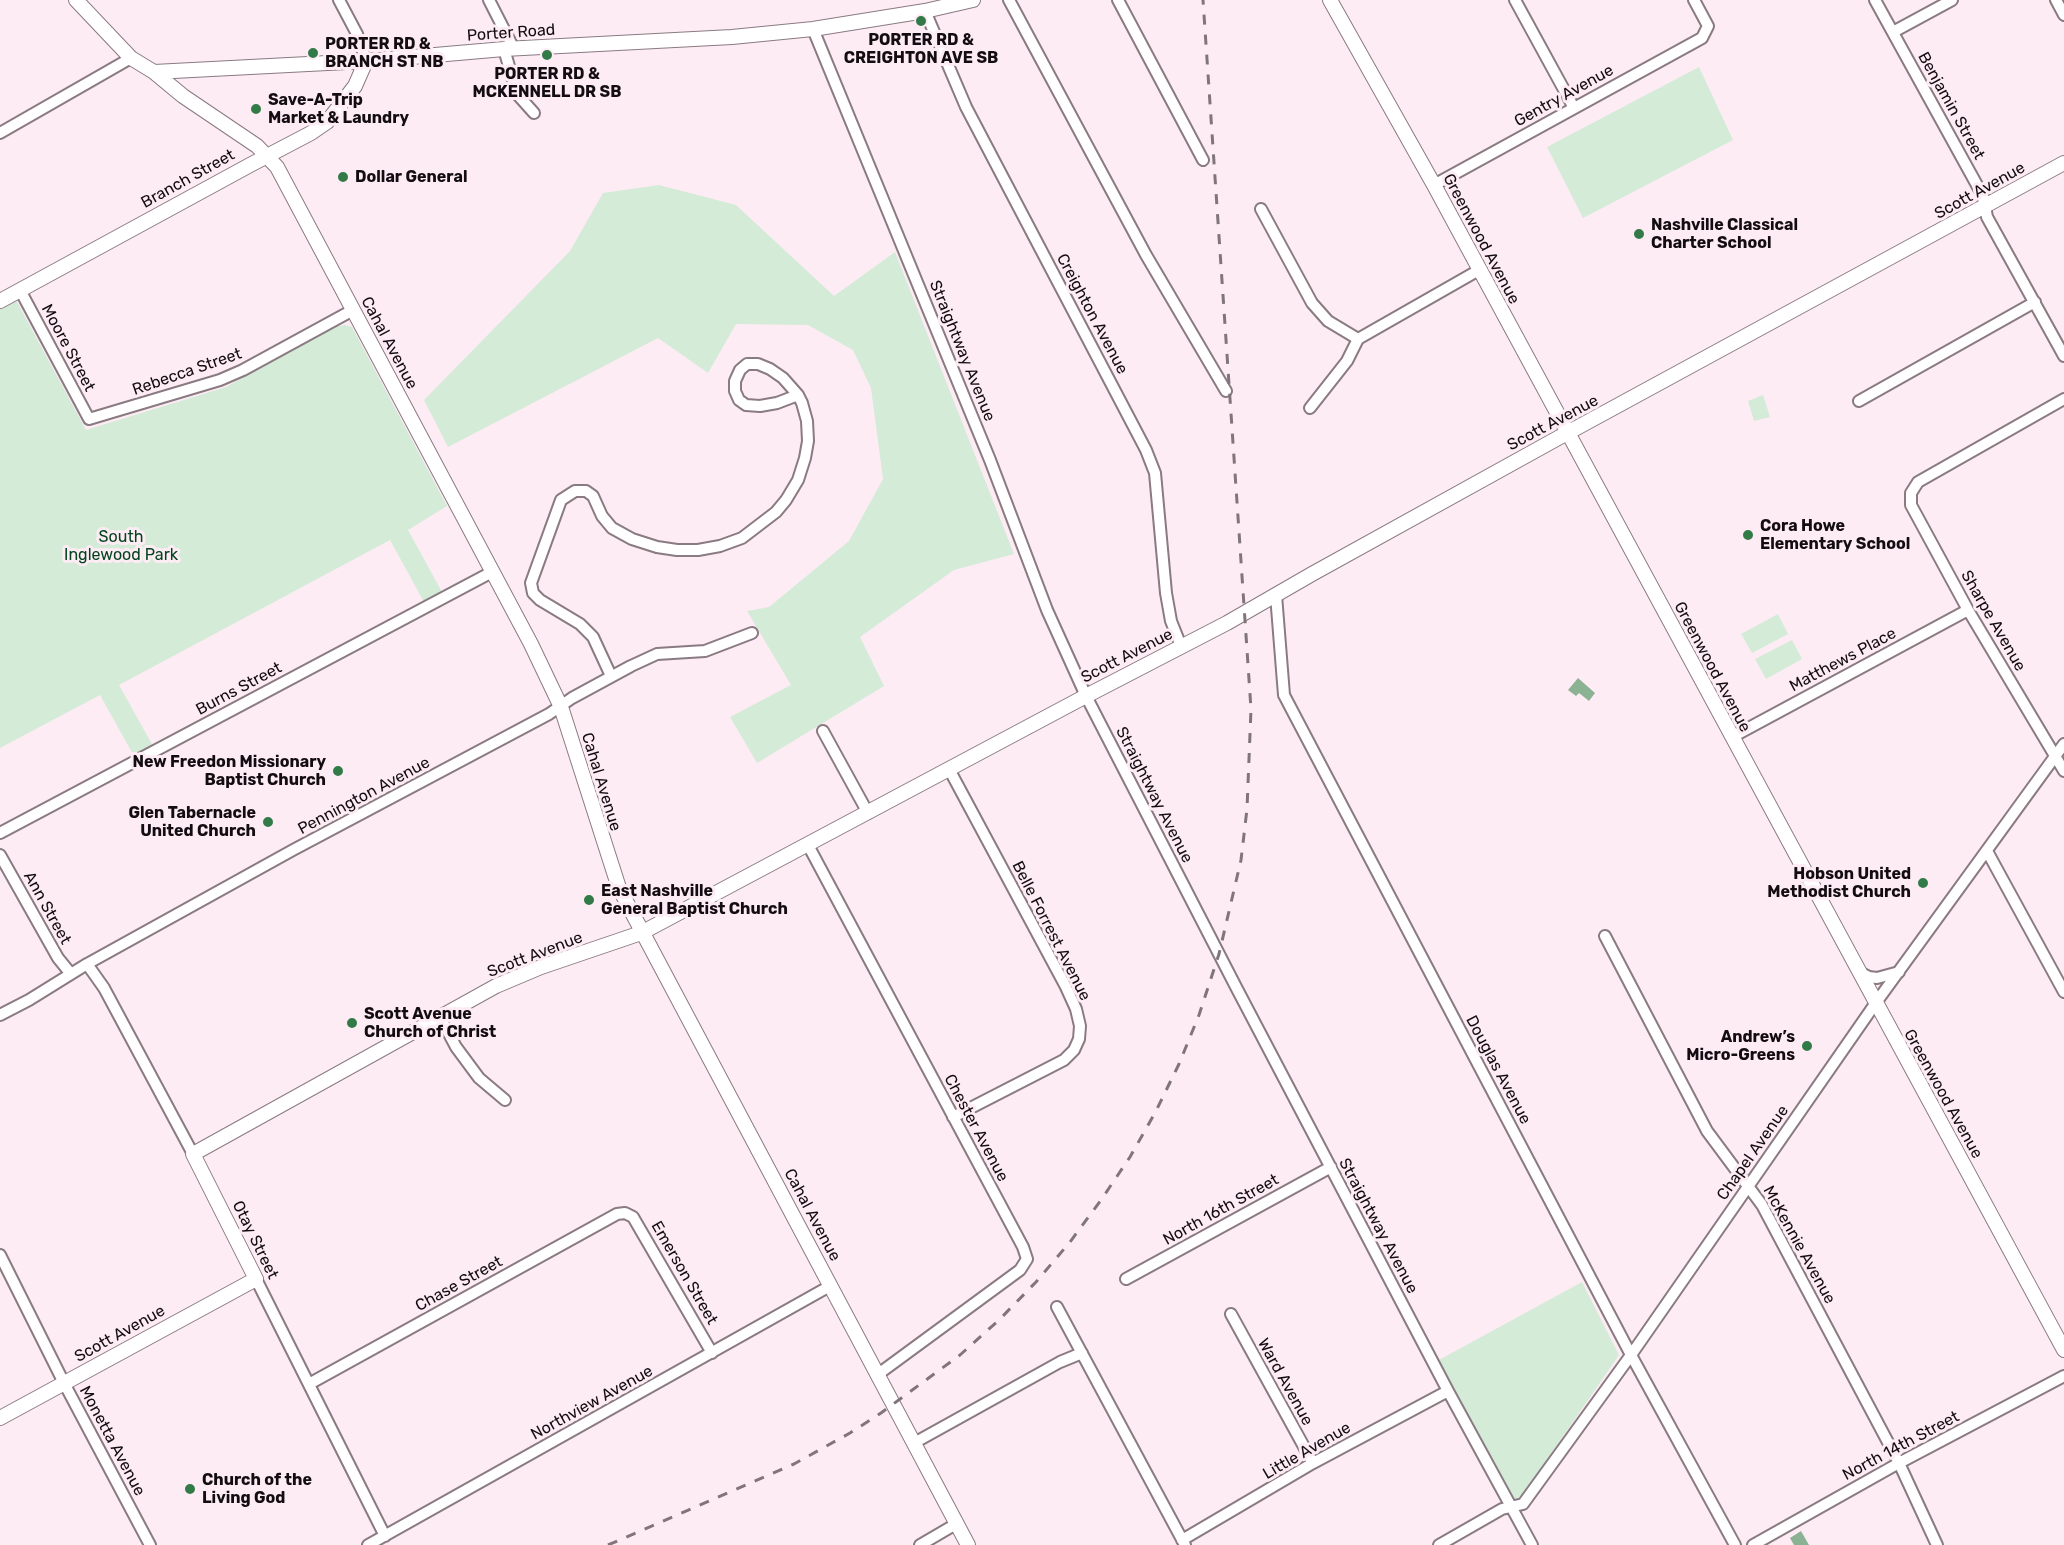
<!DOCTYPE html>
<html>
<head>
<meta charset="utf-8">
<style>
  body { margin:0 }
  canvas { display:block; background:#feecf5 }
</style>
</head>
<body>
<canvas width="2064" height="1545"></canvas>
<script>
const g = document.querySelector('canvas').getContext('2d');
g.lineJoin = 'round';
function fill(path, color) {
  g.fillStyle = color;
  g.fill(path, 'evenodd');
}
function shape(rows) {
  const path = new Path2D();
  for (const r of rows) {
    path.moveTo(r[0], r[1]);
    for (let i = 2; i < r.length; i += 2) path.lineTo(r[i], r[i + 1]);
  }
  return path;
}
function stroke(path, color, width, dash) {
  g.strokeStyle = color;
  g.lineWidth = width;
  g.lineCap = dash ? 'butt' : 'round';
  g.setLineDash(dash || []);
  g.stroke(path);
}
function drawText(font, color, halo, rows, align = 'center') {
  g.font = font + ' Rubik,sans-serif';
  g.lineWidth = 6;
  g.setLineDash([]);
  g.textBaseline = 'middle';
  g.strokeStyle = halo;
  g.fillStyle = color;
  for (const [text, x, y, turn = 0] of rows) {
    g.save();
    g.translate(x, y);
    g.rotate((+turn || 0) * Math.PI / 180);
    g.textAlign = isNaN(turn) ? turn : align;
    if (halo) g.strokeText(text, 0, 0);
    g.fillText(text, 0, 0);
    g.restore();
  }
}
const green = shape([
  [1699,67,1733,140,1583,218,1547,147],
  [659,185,736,205,834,296,895,252,1014,554,954,570,860,637,884,686,757,763,730,717,791,685,747,611,769,607,849,541,883,479,871,388,853,350,808,325,736,324,708,373,658,338,448,447,424,400,570,251,603,193],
  [16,300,86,430,226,387,334,327,345,325,352,327,447,506,408,530,442,592,424,602,390,540,119,685,153,746,134,756,100,695,0,748,0,308],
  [1763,395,1770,417,1754,421,1748,401],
  [1778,614,1788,634,1752,653,1741,634],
  [1792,640,1802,659,1766,679,1755,659],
  [1582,1282,1619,1355,1522,1496,1511,1500,1437,1361]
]);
const water = shape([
  [1578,678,1595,693,1589,701,1579,693,1576,696,1568,690],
  [1801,1531,1809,1545,1794,1545,1790,1538]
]);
const minor = shape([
  [339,0,357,34,366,61],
  [489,0,514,49],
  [1009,0,1146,255,1226,391],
  [1118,0,1203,160],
  [1515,0,1574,108],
  [1875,0,1983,196,1987,217,2064,356],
  [2056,0,2064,15],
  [925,11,966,107,1146,450,1155,473,1166,593,1171,621,1181,646],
  [813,29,990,460,1047,610,1086,696,1236,987,1448,1391,1532,1545],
  [1893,32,1952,0],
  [504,49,517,94,534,113],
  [0,133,131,58],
  [1434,185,1702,38,1708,26,1694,0],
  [1261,209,1312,303,1328,321,1358,339],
  [20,290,89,419,220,380,243,370,353,310],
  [2064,399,1918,482,1911,493,1911,505,1968,610,2064,771],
  [1859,401,2035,302],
  [1310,408,1347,361,1358,339,1479,270],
  [1276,595,1284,695,1631,1355,1735,1545],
  [611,676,593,637,580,624,540,600,533,593,531,583,561,500,575,491,586,491,593,496,602,516,612,528,632,539,657,547,677,550,698,550,720,546,742,538,776,512,786,500,798,480,805,458,808,441,807,421,802,403,798,395,783,378,770,369,758,364,747,364,740,370,735,381,735,391,739,400,746,405,760,406,777,403,798,395],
  [823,731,868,813],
  [1732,737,1968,610],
  [949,769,1066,987,1076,1009,1080,1026,1079,1039,1074,1050,1064,1060,953,1117],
  [0,833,492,572],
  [808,845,1023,1247,1027,1259,1020,1270,877,1375],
  [1987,851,2064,992],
  [0,855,58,958,71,974],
  [1605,936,1707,1131,1762,1205,1899,1463,1937,1545],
  [87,964,104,988,193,1154],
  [1859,972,1869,977,1877,978,1899,972],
  [0,1015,29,1000,87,964,293,850,549,714,572,698,631,666,657,654,705,651,752,633],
  [440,1017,456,1047,479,1078,505,1100],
  [0,1255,64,1383,150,1545],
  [256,1279,385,1536],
  [1126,1279,1331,1167],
  [1057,1307,1185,1545],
  [1231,1314,1313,1463],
  [309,1384,617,1214,625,1213,633,1217,712,1353],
  [914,1443,1060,1362,1082,1353],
  [1182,1540,1313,1463,1448,1391],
  [368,1545,830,1286],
  [920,1545,956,1524],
  [1439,1545,1502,1509,1523,1504,1631,1355,1875,1004,2064,744],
  [1753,1545,1899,1463,2064,1376]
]);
const tertiary = shape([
  [76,0,131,58,154,72,366,61,504,49,732,37,813,29,925,11,973,0],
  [1330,0,1434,185,2064,1350],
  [154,72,183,96,257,146,277,167,531,644,561,707,619,888,968,1545],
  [0,301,250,165,311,133,327,122,355,86,366,61],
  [0,1418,256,1279,193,1154,496,986,541,967,641,933,1086,696,1227,623,1312,574,1558,438,2064,163]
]);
const rail = shape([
  [608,1545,794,1464,850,1433,881,1413,960,1355,999,1320,1036,1282,1070,1242,1101,1200,1130,1157,1156,1111,1179,1064,1199,1015,1219,954,1241,860,1247,809,1251,709,1203,0]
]);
const markers = [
  [921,21,6,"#327b48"],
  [313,53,6,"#327b48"],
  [547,55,6,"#327b48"],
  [256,109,6,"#327b48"],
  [343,177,6,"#327b48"],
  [1639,234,6,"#327b48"],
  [1748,535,6,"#327b48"],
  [338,771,6,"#327b48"],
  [268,822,6,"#327b48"],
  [1923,883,6,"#327b48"],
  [589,900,6,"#327b48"],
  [352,1023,6,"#327b48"],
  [1807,1046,6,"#327b48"],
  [190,1489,6,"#327b48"]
];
const streetNames = [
  ["Porter Road",511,33,-4],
  ["Gentry Avenue",1564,96,-29],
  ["Benjamin Street",1951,106,61],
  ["Branch Street",188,179,-29],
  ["Scott Avenue",1980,191,-29],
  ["Greenwood Avenue",1481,239,62],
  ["Creighton Avenue",1092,314,62],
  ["Cahal Avenue",389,343,62],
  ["Moore Street",68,348,62],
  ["Straightway Avenue",962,351,68],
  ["Rebecca Street",187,372,-19],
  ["Scott Avenue",1553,423,-28],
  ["Sharpe Avenue",1993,621,60],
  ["Scott Avenue",1127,656,-27],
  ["Matthews Place",1843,660,-28],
  ["Greenwood Avenue",1712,667,62],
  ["Burns Street",239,689,-28],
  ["Cahal Avenue",601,782,73],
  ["Straightway Avenue",1154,795,63],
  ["Pennington Avenue",364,796,-28],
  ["Ann Street",47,908,61],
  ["Belle Forrest Avenue",1051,931,63],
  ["Scott Avenue",535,955,-21],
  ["Douglas Avenue",1498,1070,62],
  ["Greenwood Avenue",1943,1094,61],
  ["Chester Avenue",976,1128,62],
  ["Chapel Avenue",1753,1153,-55],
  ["North 16th Street",1221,1210,-29],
  ["Cahal Avenue",812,1215,62],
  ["Straightway Avenue",1378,1226,62],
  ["Otay Street",255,1240,64],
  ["McKennie Avenue",1799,1245,61],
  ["Emerson Street",684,1273,60],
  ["Chase Street",459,1284,-29],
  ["Scott Avenue",120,1334,-29],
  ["Ward Avenue",1285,1382,61],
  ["Northview Avenue",592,1403,-29],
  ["Monetta Avenue",112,1441,62],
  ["North 14th Street",1901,1446,-28],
  ["Little Avenue",1307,1451,-30]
];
const poiNames = [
  ["PORTER RD &",921,40,"center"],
  ["CREIGHTON AVE SB",921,58,"center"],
  ["PORTER RD &",325,44],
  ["BRANCH ST NB",325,62],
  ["PORTER RD &",547,74,"center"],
  ["MCKENNELL DR SB",547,92,"center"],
  ["Save-A-Trip",268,100],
  ["Market & Laundry",268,118],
  ["Dollar General",355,177],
  ["Nashville Classical",1651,225],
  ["Charter School",1651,243],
  ["Cora Howe",1760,526],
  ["Elementary School",1760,544],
  ["New Freedon Missionary",326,762,"right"],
  ["Baptist Church",326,780,"right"],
  ["Glen Tabernacle",256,813,"right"],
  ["United Church",256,831,"right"],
  ["Hobson United",1911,874,"right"],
  ["Methodist Church",1911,892,"right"],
  ["East Nashville",601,891],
  ["General Baptist Church",601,909],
  ["Scott Avenue",364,1014],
  ["Church of Christ",364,1032],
  ["Andrew’s",1795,1037,"right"],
  ["Micro-Greens",1795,1055,"right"],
  ["Church of the",202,1480],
  ["Living God",202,1498]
];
const parkNames = [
  ["South",121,537],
  ["Inglewood Park",121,555]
];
fill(green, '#d3ebd7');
fill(water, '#8cb294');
stroke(minor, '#8a7a82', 14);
stroke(tertiary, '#8a7a82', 16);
stroke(minor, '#fff', 10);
stroke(tertiary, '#fff', 14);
stroke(rail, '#81757b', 3, [10, 10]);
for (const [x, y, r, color] of markers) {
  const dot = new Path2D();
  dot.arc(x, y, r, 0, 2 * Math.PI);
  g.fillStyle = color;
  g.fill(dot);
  stroke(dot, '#feecf5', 2);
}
drawText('16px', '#130d11', '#feecf5', streetNames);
drawText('bold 16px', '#130d11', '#feecf5', poiNames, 'left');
drawText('16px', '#03441e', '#feecf5', parkNames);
</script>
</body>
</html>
